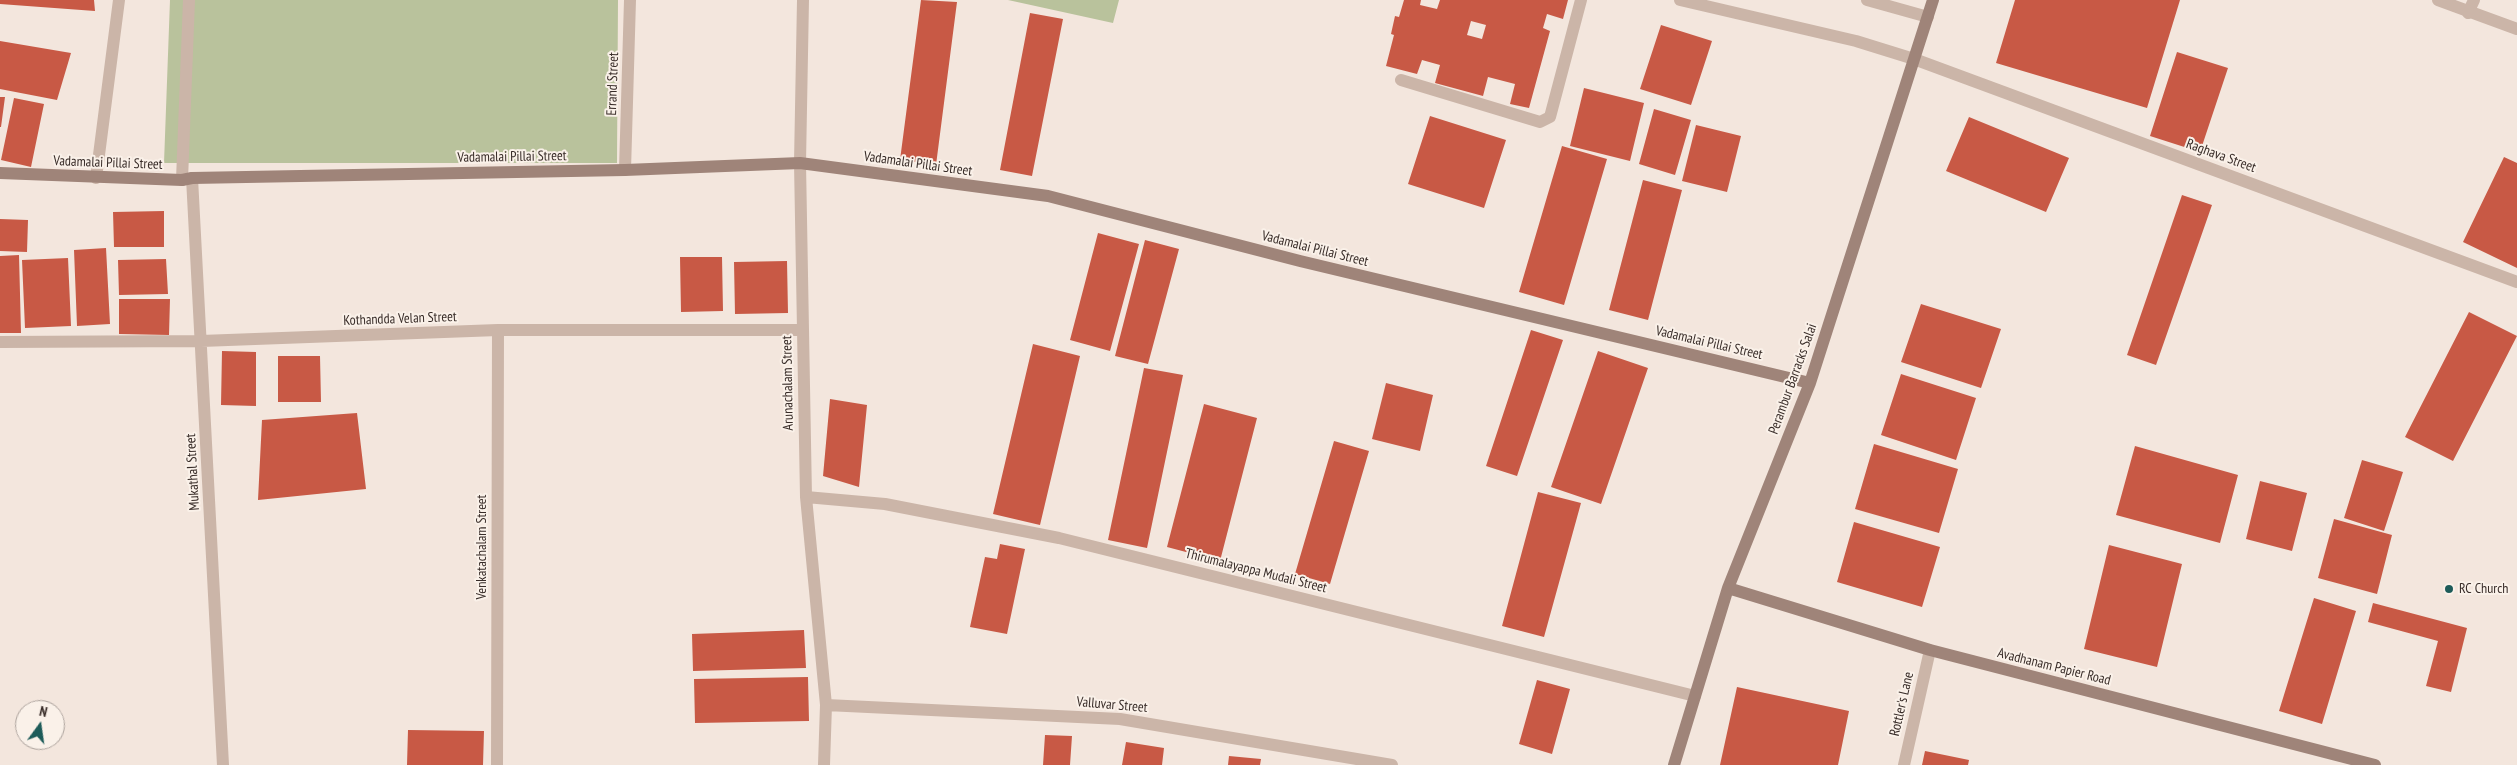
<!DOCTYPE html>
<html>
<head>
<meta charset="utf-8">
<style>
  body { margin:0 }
  #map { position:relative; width:2517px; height:765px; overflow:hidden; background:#f3e6dd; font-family:"PT Sans Narrow",sans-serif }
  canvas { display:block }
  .north { position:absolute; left:15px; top:700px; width:50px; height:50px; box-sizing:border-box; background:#faf1e9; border:1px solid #aca29c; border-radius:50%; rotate:14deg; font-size:14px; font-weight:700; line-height:20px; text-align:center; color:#382c28 }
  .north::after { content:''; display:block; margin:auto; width:18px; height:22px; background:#1d5b59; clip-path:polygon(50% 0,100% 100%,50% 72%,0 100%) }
</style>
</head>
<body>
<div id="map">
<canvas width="2517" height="765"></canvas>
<div class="north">N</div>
</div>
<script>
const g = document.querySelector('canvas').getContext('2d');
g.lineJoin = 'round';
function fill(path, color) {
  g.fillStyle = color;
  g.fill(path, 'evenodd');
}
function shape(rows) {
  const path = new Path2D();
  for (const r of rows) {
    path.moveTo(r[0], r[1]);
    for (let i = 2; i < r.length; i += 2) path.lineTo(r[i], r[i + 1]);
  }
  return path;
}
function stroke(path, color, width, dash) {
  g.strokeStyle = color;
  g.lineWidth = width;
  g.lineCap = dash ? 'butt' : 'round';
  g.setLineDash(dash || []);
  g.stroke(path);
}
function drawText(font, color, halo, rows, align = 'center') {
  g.font = font + ' "PT Sans Narrow",sans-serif';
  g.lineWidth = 4;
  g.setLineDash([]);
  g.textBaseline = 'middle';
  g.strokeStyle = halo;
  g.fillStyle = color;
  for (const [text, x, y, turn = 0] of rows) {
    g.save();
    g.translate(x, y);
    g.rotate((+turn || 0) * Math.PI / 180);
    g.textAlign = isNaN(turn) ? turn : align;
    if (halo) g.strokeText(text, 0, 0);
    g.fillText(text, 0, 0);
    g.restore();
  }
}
const green = shape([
  [170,0,618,0,617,163,164,163],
  [1008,0,1119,0,1113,23]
]);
const building = shape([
  [0,0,94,0,95,11,0,4],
  [921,0,957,2,936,165,900,160],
  [1404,0,1421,0,1420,5,1437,9,1440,0,1568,0,1563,19,1547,14,1543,28,1550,31,1529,108,1510,104,1515,84,1488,77,1483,96,1435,83,1440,65,1422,60,1417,74,1386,66,1394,35,1391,34,1395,16,1399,17],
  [1471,21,1486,25,1482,39,1467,35],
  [2015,0,2180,0,2147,108,1996,63],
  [1030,13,1063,19,1032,176,1000,170],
  [1661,25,1712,41,1691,105,1640,89],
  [0,41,71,53,57,100,0,89],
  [2177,52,2228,68,2200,152,2150,136],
  [1584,88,1644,103,1630,161,1570,146],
  [0,97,5,97,1,127,0,127],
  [14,98,44,104,31,167,1,160],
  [1654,109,1691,120,1675,175,1639,164],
  [1430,116,1506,140,1484,208,1408,184],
  [1969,117,2069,158,2046,212,1946,171],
  [1696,125,1741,136,1727,192,1682,181],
  [1562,146,1607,159,1564,305,1519,292],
  [2504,157,2517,163,2517,268,2463,242],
  [1643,180,1682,190,1648,320,1609,310],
  [2182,195,2212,205,2156,365,2127,355],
  [164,211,164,247,114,247,113,212],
  [0,219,28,220,27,252,0,251],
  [1098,233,1139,244,1110,351,1070,340],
  [1145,240,1179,249,1148,364,1115,356],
  [106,248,110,324,77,326,74,250],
  [19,255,21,333,0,333,0,256],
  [680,257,722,257,723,311,681,312],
  [68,258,71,326,25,328,22,260],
  [166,259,168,294,119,295,118,260],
  [787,261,788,313,735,314,734,262],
  [119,299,170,299,169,335,119,334],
  [1921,304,2001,329,1981,388,1901,362],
  [2469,312,2517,336,2453,461,2405,437],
  [1531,330,1563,340,1517,476,1486,466],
  [1033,344,1080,356,1040,525,993,514],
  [222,351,256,352,256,406,221,405],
  [1598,351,1648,368,1601,504,1551,487],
  [278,356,320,356,321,402,278,402],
  [1144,368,1183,375,1147,548,1108,540],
  [1901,374,1976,398,1956,460,1881,435],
  [1386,383,1433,395,1420,451,1372,439],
  [830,399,867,405,859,487,823,476],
  [1204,404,1257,418,1220,561,1167,547],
  [357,413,366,489,258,500,262,420],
  [1334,441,1369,451,1330,584,1295,574],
  [1874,444,1958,469,1939,533,1855,509],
  [2135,446,2238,475,2220,543,2116,515],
  [2362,460,2403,472,2384,531,2344,518],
  [2260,481,2307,493,2292,551,2246,539],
  [1538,492,1581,503,1544,637,1502,626],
  [2334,519,2392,535,2377,594,2318,578],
  [1854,522,1940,547,1922,607,1837,582],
  [1000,544,1025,549,1007,634,970,627,985,557,997,559],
  [2109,545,2182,564,2157,667,2084,649],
  [2314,598,2356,611,2322,724,2279,711],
  [2373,603,2467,628,2451,692,2426,686,2438,641,2368,622],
  [804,630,806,668,693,671,692,634],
  [808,677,809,721,695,723,694,679],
  [1537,680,1570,689,1552,754,1519,744],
  [1737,687,1849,711,1838,765,1720,765],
  [408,730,484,731,483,765,407,765],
  [1045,735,1072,736,1070,765,1043,765],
  [1126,742,1164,748,1162,765,1122,765],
  [1925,751,1969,760,1968,765,1922,765],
  [1229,756,1261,759,1260,765,1228,765]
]);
const lane = shape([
  [2468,13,2474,0],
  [182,180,189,0]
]);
const street = shape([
  [803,0,800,163,806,497,826,705,824,765],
  [1680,0,1856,41,1914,59,2517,282],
  [1867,0,1928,17],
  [2438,0,2517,29],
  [1401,80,1540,122,1550,117,1581,0],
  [625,170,630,0],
  [96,178,119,0],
  [192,178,223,765],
  [0,342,201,341,498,330,802,330],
  [806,497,885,504,1059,538,1695,696],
  [826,705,1120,719,1392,765],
  [497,765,498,330],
  [1904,765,1930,650]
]);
const secondary = shape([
  [0,173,182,180,192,178,625,170,800,163,1048,196,1300,261,1810,383],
  [1728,588,1930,650,2375,765],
  [1674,765,1728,588,1810,383,1933,0]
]);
const markers = [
  [2449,589,5,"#1d5b59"]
];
const streetNames = [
  ["Errand Street",613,84,-88],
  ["Raghava Street",2221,156,20],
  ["Vadamalai Pillai Street",512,157,-1],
  ["Vadamalai Pillai Street",108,163,2],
  ["Vadamalai Pillai Street",918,164,8],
  ["Vadamalai Pillai Street",1315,249,14],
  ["Kothandda Velan Street",400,319,-2],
  ["Vadamalai Pillai Street",1709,343,13],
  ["Perambur Barracks Salai",1793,379,-70],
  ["Arunachalam Street",788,383,-91],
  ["Mukathal Street",193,472,-93],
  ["Venkatachalam Street",482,547,-90],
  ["Thirumalayappa Mudali Street",1256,571,14],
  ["Avadhanam Papier Road",2054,667,14],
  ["Rottler's Lane",1902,704,-77],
  ["Valluvar Street",1112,705,5]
];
const poiNames = [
  ["RC Church",2459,589]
];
fill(green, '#b9c29c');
fill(building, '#c85945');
stroke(lane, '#cbb5a8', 12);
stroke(street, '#cbb5a8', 12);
stroke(secondary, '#9f8479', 12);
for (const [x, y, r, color] of markers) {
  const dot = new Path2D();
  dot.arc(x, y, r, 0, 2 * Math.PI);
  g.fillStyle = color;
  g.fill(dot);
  stroke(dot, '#faf1e9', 2);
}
drawText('14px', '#382c28', '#faf1e9', streetNames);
drawText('14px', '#382c28', '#faf1e9', poiNames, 'left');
</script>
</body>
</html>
